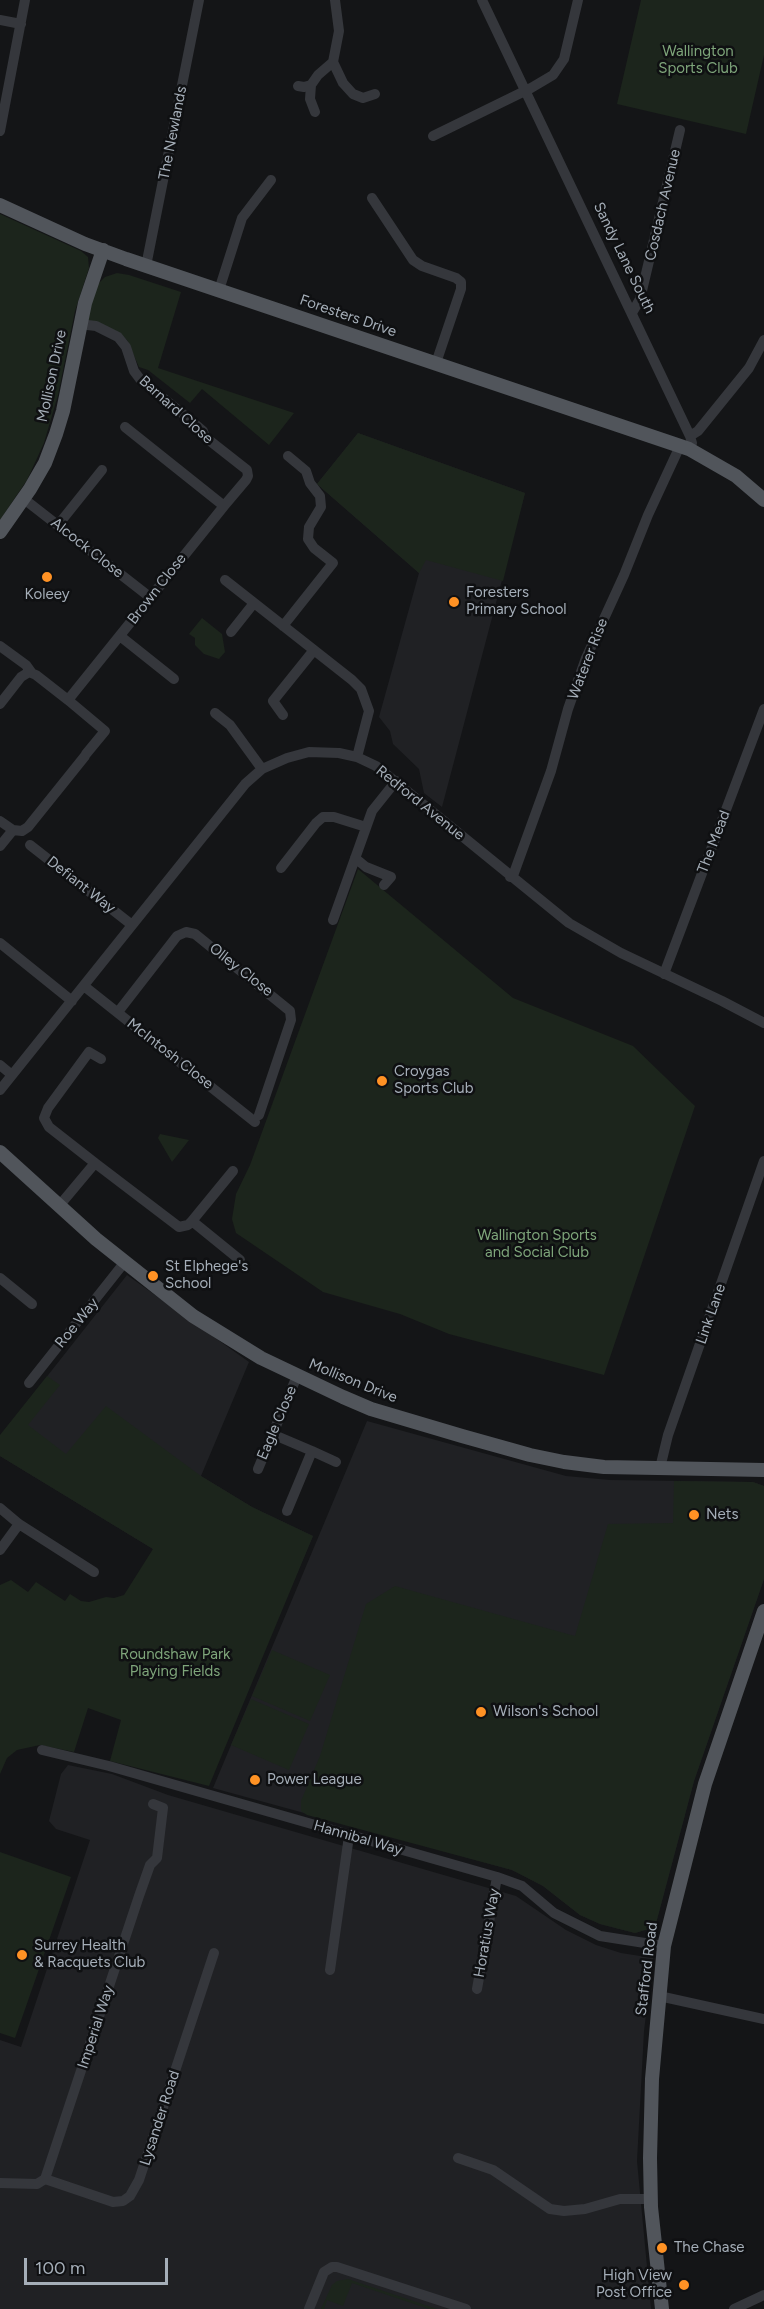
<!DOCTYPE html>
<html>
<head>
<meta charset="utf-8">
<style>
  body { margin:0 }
  #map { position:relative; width:764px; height:2309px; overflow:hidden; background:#141517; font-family:Figtree,sans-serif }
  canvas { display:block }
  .scale { position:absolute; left:24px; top:2258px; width:144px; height:27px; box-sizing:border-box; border:3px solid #a5aeb8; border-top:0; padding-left:8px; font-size:18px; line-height:21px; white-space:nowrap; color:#a5aeb8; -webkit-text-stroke:4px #0f1012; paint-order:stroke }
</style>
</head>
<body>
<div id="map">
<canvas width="764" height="2309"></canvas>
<div class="scale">100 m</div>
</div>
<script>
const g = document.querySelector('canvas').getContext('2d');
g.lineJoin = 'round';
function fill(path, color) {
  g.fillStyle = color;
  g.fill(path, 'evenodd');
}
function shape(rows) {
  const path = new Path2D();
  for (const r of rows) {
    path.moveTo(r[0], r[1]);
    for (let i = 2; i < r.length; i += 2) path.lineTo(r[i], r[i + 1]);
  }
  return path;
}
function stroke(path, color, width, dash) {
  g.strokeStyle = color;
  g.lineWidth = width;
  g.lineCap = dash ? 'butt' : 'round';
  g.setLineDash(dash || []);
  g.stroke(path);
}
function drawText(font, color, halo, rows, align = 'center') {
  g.font = font + ' Figtree,sans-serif';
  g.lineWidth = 5;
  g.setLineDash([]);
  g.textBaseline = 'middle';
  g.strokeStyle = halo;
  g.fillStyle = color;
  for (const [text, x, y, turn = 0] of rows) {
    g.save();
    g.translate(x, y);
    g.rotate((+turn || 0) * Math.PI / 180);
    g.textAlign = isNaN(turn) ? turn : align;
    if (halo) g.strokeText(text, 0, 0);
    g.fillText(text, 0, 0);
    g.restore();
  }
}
const built = shape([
  [358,433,525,493,442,807,424,793,419,769,393,744,390,731,379,717,419,573,317,484],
  [127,1275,249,1362,201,1476,252,1507,313,1536,272,1632,148,1559,153,1549,0,1456,0,1436],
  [367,1421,566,1476,610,1480,753,1482,764,1486,764,1579,694,1781,655,1927,635,1933,600,1924,580,1915,543,1886,512,1870,213,1788],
  [68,1765,112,1774,168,1795,516,1896,566,1930,596,1945,621,1953,653,1958,644,2031,637,2161,651,2309,0,2309,0,2040,21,2047,90,1840,56,1829,49,1821,61,1774]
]);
const green = shape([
  [641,0,764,0,764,55,746,134,617,104],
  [0,214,81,251,88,257,89,268,75,311,58,395,44,443,27,480,0,520],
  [117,273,129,275,181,292,158,368,294,413,269,445,202,389,190,403,148,370,139,367,127,340,116,331,86,319,97,285,105,277],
  [358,433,525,493,503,581,426,560,419,573,317,484],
  [202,618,222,634,225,652,219,659,204,654,195,645,195,638,189,634],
  [358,869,513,998,633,1046,695,1106,604,1375,449,1334,400,1314,323,1292,236,1233,232,1219,236,1194,250,1165],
  [160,1134,189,1140,172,1162,158,1138],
  [47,1376,60,1385,28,1425,66,1454,106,1406,201,1476,252,1507,313,1536,209,1786,110,1761,121,1720,88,1708,74,1752,40,1745,17,1750,7,1758,0,1774,0,1585,11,1580,28,1592,36,1582,65,1601,70,1594,81,1601,89,1602,106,1597,114,1598,124,1595,153,1549,0,1456,0,1435],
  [674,1481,753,1482,764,1486,764,1579,694,1781,655,1927,635,1933,600,1924,580,1915,543,1886,512,1870,307,1815,301,1811,301,1801,320,1756,366,1604,395,1586,575,1636,608,1524,673,1523],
  [272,1650,330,1675,310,1721,252,1696],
  [251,1699,309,1724,289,1770,231,1745],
  [0,1852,71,1877,15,2038,0,2033],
  [348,2279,437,2309,429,2309,352,2283,343,2306,327,2300,324,2309,321,2309,332,2285,337,2281]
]);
const minor = shape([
  [335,0,339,31,333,62,343,83,353,94,363,98,375,94],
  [482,0,690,436,692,443,689,449],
  [0,20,21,24],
  [298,86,304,87,311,85],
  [315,112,310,99,311,85,318,75,333,62],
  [0,131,25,0],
  [433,136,531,88,553,75,564,59,578,0],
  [372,198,413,260,422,266,456,278,461,282,461,289,436,363],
  [146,266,199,0],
  [219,290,242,218,271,180],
  [632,313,640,299,680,130],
  [79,324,96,326,118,337,126,347,134,371,140,379,189,419,203,431,205,437,247,470,248,476,246,480,224,506],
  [690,436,698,431,749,368,764,340],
  [24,499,151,598],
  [58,525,102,470],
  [225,580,352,680,361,689,369,711,357,757],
  [283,626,333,563,314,548,308,539,309,527,321,507,320,496,310,483,306,471,288,456],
  [231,632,254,603],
  [120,636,174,679],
  [0,646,26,665,31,672],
  [68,700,105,731,86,754],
  [0,704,21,677,29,672,36,675,68,700,224,506,125,427],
  [215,713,230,725,262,769],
  [283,715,273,701,314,650],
  [0,821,13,830],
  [30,845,132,925],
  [0,846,13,830,22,831,28,827,85,756],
  [355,858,366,867,391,877,384,885],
  [281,868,316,823,323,817,334,817,366,827],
  [510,877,514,873,551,771,568,709,586,658,624,575,648,515,680,446],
  [333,920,372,811,396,781],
  [0,943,72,1001],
  [664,974,764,709],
  [84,986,255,1122],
  [118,1012,177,936,186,932,195,934,290,1011,291,1020,259,1115],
  [0,1065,12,1075],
  [0,1090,245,784,262,769,287,758,309,752,339,753,357,757,376,766,569,923,621,953,722,1001,764,1023],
  [95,1163,179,1227,188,1225,192,1221,233,1171],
  [59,1206,95,1163,49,1127,44,1118,48,1108,89,1052,101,1059],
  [192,1221,240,1260],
  [0,1278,32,1304],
  [29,1383,124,1263],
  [272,1434,312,1451],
  [660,1468,668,1435,764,1161],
  [258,1469,297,1376],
  [0,1508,19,1524,94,1572],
  [287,1511,312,1451,336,1462],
  [0,1550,19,1524],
  [42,1750,109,1766,497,1877,522,1886,554,1913,600,1936,664,1946],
  [330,1970,349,1836],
  [477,1989,497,1877],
  [659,1996,764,2019],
  [458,2158,493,2170,550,2209,564,2211,585,2209,620,2199,650,2199],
  [45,2179,113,2202,123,2201,130,2196,139,2180,214,1953],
  [0,2183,37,2184,45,2179,139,1896,150,1865,157,1858,163,1808,153,1804],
  [309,2309,324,2272,332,2267,337,2267,466,2309],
  [734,2309,764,2295]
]);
const major = shape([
  [0,205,85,244,126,259,689,449,736,476,764,500],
  [0,532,30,489,45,463,56,434,63,411,85,303,103,250],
  [0,1152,96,1239,193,1316,261,1358,343,1397,371,1409,462,1436,530,1455,564,1462,604,1467,764,1470],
  [662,2309,651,2207,650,2158,652,2079,664,1946,705,1784,764,1611]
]);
const markers = [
  [47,577,6,"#ff9224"],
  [454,602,6,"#ff9224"],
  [382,1081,6,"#ff9224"],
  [153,1276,6,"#ff9224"],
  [694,1515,6,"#ff9224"],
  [481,1712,6,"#ff9224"],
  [255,1780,6,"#ff9224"],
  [22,1955,6,"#ff9224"],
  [662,2248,6,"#ff9224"],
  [684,2285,6,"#ff9224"]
];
const parkNames = [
  ["Wallington",698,52],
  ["Sports Club",698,69],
  ["Wallington Sports",537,1236],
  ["and Social Club",537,1253],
  ["Roundshaw Park",175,1655],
  ["Playing Fields",175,1672]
];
const streetNames = [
  ["The Newlands",173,133,-79],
  ["Cosdach Avenue",663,205,-77],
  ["Sandy Lane South",624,258,64],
  ["Foresters Drive",348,316,19],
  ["Mollison Drive",52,376,-78],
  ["Barnard Close",176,410,42],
  ["Alcock Close",87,548,38],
  ["Brown Close",157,589,-52],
  ["Waterer Rise",588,659,-69],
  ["Redford Avenue",420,803,39],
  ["The Mead",714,842,-69],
  ["Defiant Way",81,885,38],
  ["Olley Close",241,970,38],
  ["McIntosh Close",170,1054,38],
  ["Link Lane",711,1314,-71],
  ["Roe Way",77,1323,-51],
  ["Mollison Drive",353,1381,22],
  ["Eagle Close",277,1423,-67],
  ["Hannibal Way",358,1838,16],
  ["Horatius Way",487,1933,-80],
  ["Stafford Road",647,1969,-83],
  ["Imperial Way",96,2027,-72],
  ["Lysander Road",160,2118,-72]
];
const poiNames = [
  ["Foresters",466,593],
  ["Primary School",466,610],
  ["Koleey",47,595,"center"],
  ["Croygas",394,1072],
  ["Sports Club",394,1089],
  ["St Elphege's",165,1267],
  ["School",165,1284],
  ["Nets",706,1515],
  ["Wilson's School",493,1712],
  ["Power League",267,1780],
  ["Surrey Health",34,1946],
  ["& Racquets Club",34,1963],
  ["The Chase",674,2248],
  ["High View",672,2276,"right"],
  ["Post Office",672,2293,"right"]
];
fill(built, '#202124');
fill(green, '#1c251c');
stroke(minor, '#35373c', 10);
stroke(major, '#51555b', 14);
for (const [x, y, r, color] of markers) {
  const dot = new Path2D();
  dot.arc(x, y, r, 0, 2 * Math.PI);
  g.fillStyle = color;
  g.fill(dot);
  stroke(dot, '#0f1012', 2);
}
drawText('15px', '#7ea57a', '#0f1012', parkNames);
drawText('15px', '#a5aeb8', '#0f1012', streetNames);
drawText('15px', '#a5aeb8', '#0f1012', poiNames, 'left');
</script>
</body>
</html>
